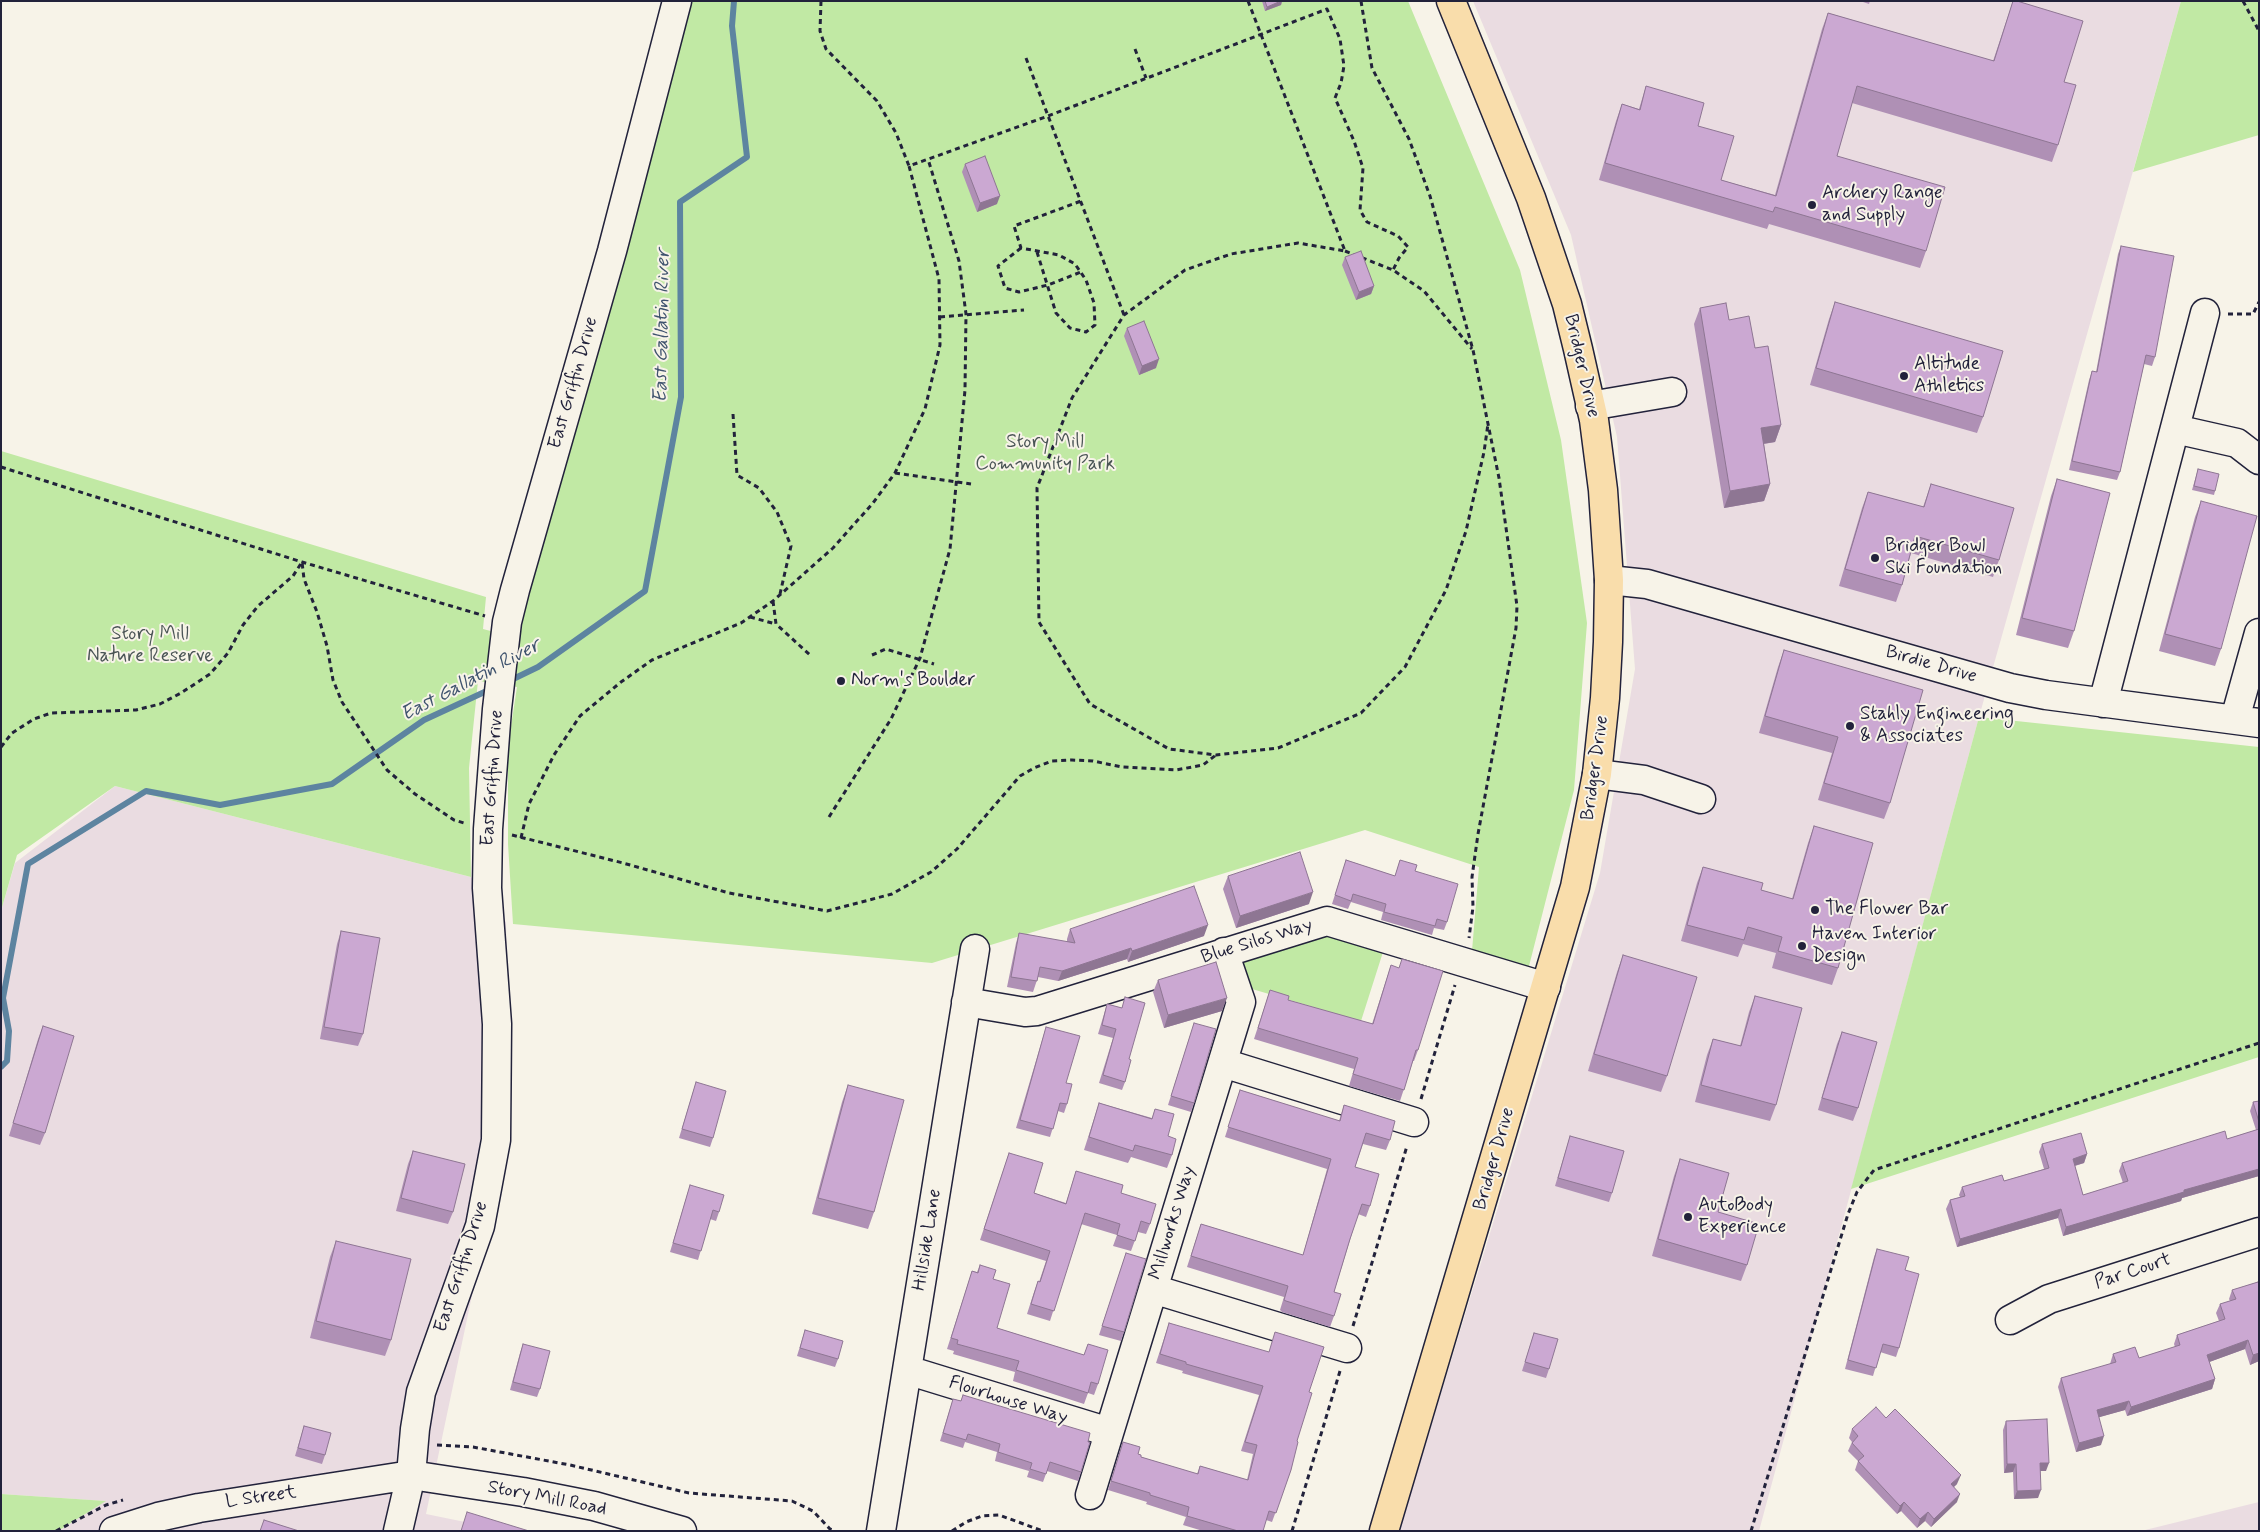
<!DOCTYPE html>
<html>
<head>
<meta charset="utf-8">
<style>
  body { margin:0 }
  #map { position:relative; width:2260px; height:1532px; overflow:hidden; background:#f7f3e8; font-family:Mynerve,sans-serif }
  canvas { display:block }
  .frame { position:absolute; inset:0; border:2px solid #22223b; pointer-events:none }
</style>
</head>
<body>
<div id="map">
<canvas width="2260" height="1532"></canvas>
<div class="frame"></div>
</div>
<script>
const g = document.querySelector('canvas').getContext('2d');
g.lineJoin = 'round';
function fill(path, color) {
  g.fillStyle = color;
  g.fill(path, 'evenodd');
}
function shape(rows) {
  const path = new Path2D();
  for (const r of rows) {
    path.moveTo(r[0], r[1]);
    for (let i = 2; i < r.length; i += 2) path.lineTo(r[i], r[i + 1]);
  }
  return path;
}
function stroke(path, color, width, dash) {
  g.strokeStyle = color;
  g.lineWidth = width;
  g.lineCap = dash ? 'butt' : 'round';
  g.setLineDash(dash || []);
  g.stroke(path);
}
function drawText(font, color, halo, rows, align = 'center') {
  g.font = font + ' Mynerve,sans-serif';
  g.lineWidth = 4;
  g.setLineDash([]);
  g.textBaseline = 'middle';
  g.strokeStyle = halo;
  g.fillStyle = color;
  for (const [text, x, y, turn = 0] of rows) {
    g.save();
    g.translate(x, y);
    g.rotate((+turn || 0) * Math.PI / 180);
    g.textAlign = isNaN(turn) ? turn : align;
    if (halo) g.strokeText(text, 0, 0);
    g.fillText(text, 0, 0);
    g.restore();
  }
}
const built = shape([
  [1473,1,2181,1,1979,717,1759,1531,1399,1531,1600,873,1635,669,1617,437,1571,235],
  [115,786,471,877,506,922,510,1115,426,1514,509,1531,58,1531,105,1501,1,1494,1,911,15,863],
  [2259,1502,2259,1531,2141,1531]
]);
const green = shape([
  [688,1,1408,1,1520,270,1561,440,1587,623,1574,790,1528,970,1472,951,1479,867,1365,830,932,963,513,924,508,844,508,746,517,687,478,681,469,768,471,877,115,786,17,855,1,911,1,451,486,597,483,629,517,638],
  [2181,1,2259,1,2259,135,2133,172],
  [1979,717,2259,747,2259,1057,1851,1189],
  [1328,936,1383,952,1361,1021,1252,989,1242,963],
  [1,1494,106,1501,58,1531,1,1531]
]);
const stream = shape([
  [507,682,538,667,645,591,681,397,680,202,747,157,732,26,734,1],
  [1,1067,7,1061,9,1031,3,998,28,864,146,791,220,805,332,784,424,720,491,689]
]);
const path = shape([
  [821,1,820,31,826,49,877,101,896,133,909,166],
  [1248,1,1345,251,1298,243,1231,254,1185,270,1124,315,1072,398,1037,488,1039,622,1090,704,1169,749,1216,755,1278,748,1361,713,1405,667,1446,590,1466,531,1484,452,1488,424],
  [1361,1,1372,68,1409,139,1430,196,1473,350,1499,478,1517,606,1516,628,1478,834,1472,877,1473,907,1469,938],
  [2243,1,2259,31],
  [1135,49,1146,78],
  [1026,58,1124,315],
  [1021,248,998,266,1005,288,1019,292,1048,285,1081,272],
  [1345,251,1393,270,1424,291,1472,349],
  [1037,252,1056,313,1070,328,1086,332,1095,325,1094,303,1086,280,1075,264,1059,255,1021,248,1014,226,1081,201],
  [2228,314,2253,314,2259,302],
  [940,317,1024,310],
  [733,414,737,475,759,488,777,512,791,546,780,594],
  [1,467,302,562,485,616],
  [895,473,971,484],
  [773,601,776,624,810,655],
  [750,617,776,624],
  [872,655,886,649,934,664],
  [1,747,12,733,34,719,51,713,136,710,160,704,181,693,210,674,228,653,243,625,258,606,293,576,302,562,304,579,317,612,327,646,333,680,342,702,387,770,415,794,454,820,464,823],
  [829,817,891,719,920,658,950,549,965,390,966,314,959,261,928,159],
  [512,835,623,863,729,893,827,911,892,894,931,872,957,849,1020,776,1034,768,1052,761,1072,760,1093,761,1122,767,1176,770,1203,765,1216,755],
  [521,838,529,804,554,755,580,716,621,682,652,660,741,623,773,601,833,548,873,503,895,473,925,409,940,345,939,279,909,166,1048,116,1327,9,1340,39,1344,66,1341,83,1335,98,1354,141,1363,168,1360,210,1367,222,1398,236,1408,247,1399,258,1393,270],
  [1421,1099,1455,985],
  [1353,1326,1407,1146],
  [437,1445,473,1447,570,1465,689,1493,792,1501,813,1511,830,1529,835,1531],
  [56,1531,106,1505,123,1500],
  [952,1531,966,1522,982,1516,999,1515,1043,1531],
  [1292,1531,1340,1371],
  [1751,1531,1848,1214,1857,1192,1874,1170,2259,1043]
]);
const minor = shape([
  [1590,406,1672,392],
  [2175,429,2237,443,2259,460],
  [1609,580,1647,584,2010,688,2046,695,2259,723],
  [2103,703,2205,313],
  [2235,719,2259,633],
  [1597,774,1644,780,1701,799],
  [966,1002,1025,1012,1037,1011,1327,921,1546,987],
  [1223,1063,1414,1122],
  [1153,1289,1347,1348],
  [2010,1320,2049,1299,2259,1232],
  [907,1370,1109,1432],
  [1090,1495,1241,1002,1224,952],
  [114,1531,158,1517,199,1508,411,1475,523,1492,594,1506,682,1531],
  [398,1531,411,1475,415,1429,421,1392,480,1226,496,1140,497,1024,487,888,488,829,497,709,507,622,515,590,612,251,677,1],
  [881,1531,975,949]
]);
const major = shape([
  [1384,1531,1575,887,1597,774,1605,698,1608,642,1609,580,1603,490,1594,420,1578,349,1567,304,1531,198,1451,1]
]);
const wall = shape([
  [1262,1,1282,1,1281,5,1265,11],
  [1860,1,1870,1,1869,4],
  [2013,1,2064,82,2058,145,2052,162,1852,103,1837,156,1926,251,1920,268,1769,224,1767,229,1599,180,1616,121,1622,104,1639,109,1646,86,1698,126,1721,180,1775,195,1822,29,1828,13,1993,61],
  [965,164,997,204,977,212,962,172],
  [2121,246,2155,357,2152,366,2144,364,2120,472,2117,480,2069,470,2089,380,2092,371,2096,372,2118,254],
  [1345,257,1374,286,1371,294,1356,300,1342,265],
  [1835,302,1983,417,1977,433,1810,385,1829,319],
  [1700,308,1729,320,1755,348,1781,425,1775,442,1764,444,1770,484,1764,501,1724,508,1694,324],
  [1127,328,1156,368,1139,375,1124,336],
  [2198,469,2215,491,2214,495,2192,490],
  [2057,479,2074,631,2068,648,2016,635,2051,496],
  [1931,484,1999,560,1993,577,1911,553,1902,585,1896,602,1839,586,1862,508,1868,492,1923,507],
  [2201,501,2221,649,2215,666,2159,651,2195,517],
  [1784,650,1890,803,1884,819,1818,800,1832,753,1759,733,1778,667],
  [1814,826,1838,968,1832,985,1772,968,1776,953,1743,944,1738,957,1681,941,1697,883,1703,867,1761,890,1792,899,1808,843],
  [1346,860,1395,876,1400,860,1415,871,1447,922,1444,930,1434,928,1432,935,1381,920,1383,912,1351,902,1348,909,1332,904],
  [1228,876,1309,904,1236,928,1223,889],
  [1070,929,1204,936,1128,962,1127,959,1058,981,1038,977,1033,992,1007,987,1016,943,1019,933,1067,942,1067,939],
  [341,931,363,1034,358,1046,320,1039,337,944],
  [1623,955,1667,1076,1661,1092,1588,1071,1617,972],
  [1391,965,1418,1050,1414,1061,1413,1061,1400,1101,1349,1086,1354,1069,1254,1039,1270,990,1288,1000,1372,1024],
  [1158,980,1222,1011,1164,1028,1153,992],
  [1755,996,1776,1105,1770,1121,1695,1102,1707,1055,1713,1039,1740,1046,1749,1012],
  [1125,997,1129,1059,1125,1082,1122,1090,1099,1083,1113,1038,1098,1034,1107,1004,1122,1008],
  [1194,1023,1194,1103,1191,1112,1168,1105],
  [43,1026,45,1133,40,1145,9,1136,38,1039],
  [1046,1027,1066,1083,1067,1104,1064,1113,1058,1111,1050,1137,1016,1128],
  [1842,1032,1858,1108,1853,1121,1818,1110,1837,1044],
  [696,1082,713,1138,710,1147,679,1138],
  [848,1085,874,1212,868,1229,812,1214,842,1102],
  [1240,1090,1339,1121,1344,1105,1390,1140,1386,1150,1363,1144,1355,1167,1370,1206,1366,1217,1358,1214,1334,1292,1334,1316,1330,1327,1282,1312,1280,1310,1284,1297,1187,1267,1201,1224,1303,1255,1327,1169,1225,1137],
  [2259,1101,2259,1176,2182,1198,2181,1201,2063,1236,2058,1218,1957,1247,1946,1209,1950,1200,1960,1197,1959,1195,1962,1187,2004,1181,2044,1169,2039,1152,2042,1144,2087,1154,2084,1163,2075,1166,2083,1195,2123,1183,2119,1171,2122,1163,2227,1139,2256,1130,2250,1111,2253,1102],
  [1099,1103,1152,1118,1155,1109,1168,1136,1172,1155,1167,1168,1131,1157,1128,1163,1084,1150],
  [1570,1136,1612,1193,1609,1202,1555,1186],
  [413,1151,453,1212,448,1224,396,1211,408,1164],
  [1009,1153,1034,1193,1066,1203,1076,1171,1121,1193,1150,1224,1146,1234,1138,1232,1131,1251,1113,1246,1117,1235,1081,1224,1050,1321,1027,1314,1034,1292,1038,1281,1039,1282,1046,1261,980,1240],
  [1680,1159,1718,1212,1747,1265,1741,1281,1652,1256,1674,1176],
  [690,1185,719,1212,716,1221,710,1219,698,1260,670,1252],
  [336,1241,391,1340,385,1356,310,1338,330,1257],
  [1877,1249,1905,1270,1899,1348,1896,1357,1880,1352,1873,1376,1845,1369,1874,1257],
  [1126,1253,1124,1332,1121,1341,1099,1335],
  [980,1265,993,1279,997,1328,1084,1355,1088,1344,1098,1384,1094,1395,1088,1393,1084,1404,1013,1381,1015,1372,953,1354,954,1351,947,1349,972,1271,977,1272],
  [2258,1282,2259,1361,2250,1365,2245,1349,2209,1362,2215,1379,2212,1389,2127,1416,2125,1410,2099,1417,2101,1445,2076,1452,2058,1387,2061,1378,2110,1364,2113,1354,2139,1358,2175,1347,2174,1344,2177,1335,2219,1321,2216,1313,2220,1304,2230,1301,2229,1299,2232,1290],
  [1169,1323,1309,1392,1297,1441,1291,1470,1272,1522,1266,1520,1263,1531,1203,1531,1183,1525,1186,1517,1146,1504,1147,1502,1108,1490,1123,1442,1141,1457,1197,1474,1200,1466,1247,1480,1253,1454,1241,1451,1259,1395,1182,1373,1183,1371,1156,1363],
  [805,1330,838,1359,835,1367,797,1356],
  [1534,1333,1549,1369,1546,1378,1522,1371],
  [523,1344,540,1389,537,1397,510,1390,520,1353],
  [963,1395,1088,1442,1081,1472,1078,1481,1047,1471,1043,1482,1027,1477,1029,1471,995,1461,997,1452,965,1442,963,1448,940,1441,953,1399,961,1401],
  [1886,1418,1957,1484,1954,1487,1957,1502,1931,1527,1925,1521,1917,1528,1901,1511,1897,1514,1855,1470,1858,1461,1848,1451,1852,1442,1849,1438,1852,1429],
  [2006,1421,2046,1471,2040,1471,2038,1498,2014,1499,2013,1472,2004,1473,2003,1430],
  [304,1426,325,1455,322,1464,295,1456]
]);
const shadedWall = shape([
  [1282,1,1281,5,1265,11,1267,7],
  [1000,196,997,204,977,212,980,203],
  [1374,286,1371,294,1356,300,1359,292],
  [1159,359,1156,368,1139,375,1142,366],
  [1781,425,1775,442,1755,445,1761,428],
  [1770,484,1764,501,1724,508,1730,491],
  [1313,892,1309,904,1236,928,1240,916],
  [1208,925,1204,936,1128,962,1132,951],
  [1131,948,1127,959,1058,981,1062,971],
  [1227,998,1222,1011,1164,1028,1168,1015],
  [2087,1154,2084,1163,2070,1167,2073,1159],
  [2259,1169,2259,1176,2182,1198,2181,1201,2063,1236,2066,1227,2184,1190],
  [2061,1209,2058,1218,1957,1247,1960,1239],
  [2248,1340,2245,1349,2204,1364,2207,1355],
  [2259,1353,2259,1361,2250,1365,2253,1355],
  [2215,1379,2212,1389,2127,1416,2131,1407],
  [2129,1401,2125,1410,2093,1419,2097,1410],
  [2104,1436,2101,1445,2076,1452,2079,1443],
  [2040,1463,2049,1463,2046,1471,2036,1471],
  [2007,1464,2016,1464,2013,1472,2004,1473],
  [1961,1475,1957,1484,1948,1492,1951,1484],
  [2041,1490,2038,1498,2014,1499,2017,1491],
  [1960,1494,1957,1502,1931,1527,1934,1519],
  [1904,1502,1901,1511,1897,1514,1900,1506],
  [1928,1512,1925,1521,1917,1528,1920,1519]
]);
const building = shape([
  [1265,1,1281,1,1267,7,1265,1],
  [2013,1,2017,1,2083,21,2064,82,2076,85,2058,145,1857,86,1837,156,1945,187,1926,251,1775,207,1773,212,1605,163,1622,104,1640,110,1646,86,1704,103,1698,126,1734,136,1721,180,1776,196,1828,13,1994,61,2013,1],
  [985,156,1000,196,980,203,965,164,985,156],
  [2121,246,2174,256,2155,357,2146,355,2120,472,2072,461,2092,371,2097,372,2121,246],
  [1361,251,1374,286,1359,292,1345,257,1361,251],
  [1835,302,2003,351,1983,417,1816,368,1835,302],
  [1726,303,1729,320,1749,316,1755,348,1768,346,1781,425,1761,428,1770,484,1730,491,1700,308,1726,303],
  [1144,321,1159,359,1142,366,1127,328,1144,321],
  [2198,469,2219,474,2215,491,2194,486,2198,469],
  [2057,479,2110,493,2074,631,2022,618,2057,479],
  [1931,484,2014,508,1999,560,1915,536,1902,585,1845,569,1868,492,1924,507,1931,484],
  [2201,501,2257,516,2221,649,2165,634,2201,501],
  [1784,650,1923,690,1890,803,1824,783,1838,737,1765,716,1784,650],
  [1814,826,1873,843,1838,968,1778,951,1782,937,1748,927,1744,940,1687,925,1703,867,1763,883,1761,890,1793,899,1814,826],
  [1300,852,1313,892,1240,916,1228,876,1300,852],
  [1346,860,1395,876,1400,860,1417,865,1415,871,1458,884,1447,922,1437,919,1435,926,1384,912,1386,904,1353,894,1351,901,1335,895,1346,860],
  [1194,886,1208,925,1132,951,1131,948,1062,971,1040,967,1037,981,1011,977,1019,933,1075,943,1070,929,1194,886],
  [341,931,380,938,363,1034,324,1027,341,931],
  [1623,955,1697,977,1667,1076,1594,1054,1623,955],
  [1402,959,1443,971,1418,1050,1416,1050,1404,1090,1353,1074,1358,1058,1258,1028,1270,990,1289,996,1288,1000,1373,1024,1391,965,1399,968,1402,959],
  [1216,962,1227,998,1168,1015,1158,980,1216,962],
  [1755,996,1802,1008,1776,1105,1701,1085,1713,1039,1741,1046,1755,996],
  [1125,997,1145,1003,1129,1059,1131,1060,1125,1082,1103,1075,1116,1029,1102,1025,1107,1004,1122,1008,1125,997],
  [1194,1023,1216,1029,1194,1103,1171,1096,1194,1023],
  [43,1026,74,1036,45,1133,13,1123,43,1026],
  [1046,1027,1080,1036,1066,1083,1072,1084,1067,1104,1060,1103,1053,1129,1020,1120,1046,1027],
  [1842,1032,1877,1042,1858,1108,1822,1098,1842,1032],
  [696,1082,726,1091,713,1138,682,1129,696,1082],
  [848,1085,904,1100,874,1212,818,1198,848,1085],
  [1240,1090,1340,1121,1344,1105,1395,1121,1390,1140,1366,1133,1355,1167,1379,1174,1370,1206,1362,1204,1350,1239,1334,1292,1341,1294,1334,1316,1286,1301,1284,1300,1288,1286,1191,1256,1201,1224,1303,1255,1331,1159,1228,1127,1240,1090],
  [2259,1101,2259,1122,2253,1102,2259,1101],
  [1099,1103,1152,1119,1155,1109,1174,1114,1168,1136,1176,1139,1172,1155,1135,1145,1133,1151,1089,1137,1099,1103],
  [2259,1129,2259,1169,2184,1190,2184,1192,2066,1227,2061,1209,1960,1239,1950,1200,1965,1196,1962,1187,2002,1175,2004,1181,2049,1168,2042,1144,2081,1133,2087,1154,2073,1159,2083,1195,2128,1181,2122,1163,2225,1131,2227,1139,2259,1129],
  [1570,1136,1624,1151,1612,1193,1558,1178,1570,1136],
  [413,1151,465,1164,453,1212,401,1198,413,1151],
  [1009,1153,1043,1163,1034,1193,1066,1204,1076,1171,1123,1185,1121,1193,1156,1204,1150,1224,1141,1221,1135,1241,1117,1235,1120,1224,1085,1213,1054,1311,1031,1304,1038,1281,1040,1282,1050,1251,984,1229,1009,1153],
  [1680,1159,1729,1173,1718,1212,1759,1224,1747,1265,1658,1239,1680,1159],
  [690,1185,724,1195,719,1212,713,1210,701,1251,673,1243,690,1185],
  [336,1241,411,1259,391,1340,316,1321,336,1241],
  [1877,1249,1909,1257,1905,1270,1919,1274,1899,1348,1883,1344,1876,1368,1848,1360,1877,1249],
  [1126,1253,1146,1259,1124,1332,1102,1326,1126,1253],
  [980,1265,996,1270,993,1279,1010,1284,997,1328,1084,1355,1088,1344,1108,1350,1098,1384,1091,1382,1088,1393,1016,1370,1019,1361,957,1344,958,1340,951,1338,972,1271,978,1273,980,1265],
  [2258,1282,2259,1285,2259,1353,2253,1355,2248,1340,2207,1355,2215,1379,2131,1407,2129,1401,2097,1410,2104,1436,2079,1443,2061,1378,2116,1362,2113,1354,2135,1347,2139,1358,2180,1345,2177,1335,2225,1319,2220,1304,2236,1299,2232,1290,2258,1282],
  [1169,1323,1269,1352,1275,1332,1324,1347,1309,1392,1312,1393,1297,1441,1298,1442,1291,1470,1276,1513,1269,1511,1263,1531,1238,1531,1187,1516,1189,1507,1150,1495,1150,1493,1111,1481,1123,1442,1140,1447,1138,1454,1141,1455,1141,1457,1198,1474,1200,1466,1248,1480,1257,1445,1245,1442,1263,1386,1186,1364,1186,1362,1160,1354,1169,1323],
  [805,1330,843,1341,838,1359,800,1348,805,1330],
  [1534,1333,1558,1339,1549,1369,1525,1362,1534,1333],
  [523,1344,550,1351,540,1389,513,1382,523,1344],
  [963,1395,1090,1433,1088,1442,1090,1442,1081,1472,1050,1462,1046,1474,1030,1469,1032,1463,998,1452,1000,1444,968,1434,966,1440,943,1433,953,1399,961,1401,963,1395],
  [1876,1407,1886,1418,1895,1409,1961,1475,1951,1484,1960,1494,1934,1519,1928,1512,1920,1519,1904,1502,1900,1506,1858,1461,1864,1456,1852,1443,1858,1436,1852,1429,1876,1407],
  [2047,1419,2049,1463,2040,1463,2041,1490,2017,1491,2016,1464,2007,1464,2006,1421,2047,1419],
  [304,1426,331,1433,325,1455,298,1448,304,1426],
  [467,1512,529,1531,461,1531,467,1512],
  [264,1520,299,1531,260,1531,264,1520]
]);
const markers = [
  [1812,205,5,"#22223b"],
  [1904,376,5,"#22223b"],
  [1875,558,5,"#22223b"],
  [841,681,5,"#22223b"],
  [1850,726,5,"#22223b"],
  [1815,910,5,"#22223b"],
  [1802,946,5,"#22223b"],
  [1688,1217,5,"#22223b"]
];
const poiNames = [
  ["Archery Range",1822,194],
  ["and Supply",1822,216],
  ["Altitude",1914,365],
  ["Athletics",1914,387],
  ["Bridger Bowl",1885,547],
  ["Ski Foundation",1885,569],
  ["Norm's Boulder",851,681],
  ["Stahly Engineering",1860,715],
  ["& Associates",1860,737],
  ["The Flower Bar",1825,910],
  ["Haven Interior",1812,935],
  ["Design",1812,957],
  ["AutoBody",1698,1206],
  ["Experience",1698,1228]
];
const streetNames = [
  ["Bridger Drive",1581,366,77],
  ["East Griffin Drive",574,383,-74],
  ["Birdie Drive",1931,665,16],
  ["Bridger Drive",1596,768,-82],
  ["East Griffin Drive",493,778,-86],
  ["Blue Silos Way",1257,942,-17],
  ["Bridger Drive",1495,1159,-74],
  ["Millworks Way",1173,1223,-73],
  ["Hillside Lane",928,1240,-81],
  ["East Griffin Drive",462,1267,-72],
  ["Par Court",2133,1272,-18],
  ["Flourhouse Way",1008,1401,17],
  ["L Street",261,1498,-8],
  ["Story Mill Road",547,1499,11]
];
const parkNames = [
  ["Story Mill",1045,443],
  ["Community Park",1045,465],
  ["Story Mill",150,635],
  ["Nature Reserve",150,657]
];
const waterNames = [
  ["East Gallatin River",663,326,-89],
  ["East Gallatin River",471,681,-28]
];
fill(built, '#eadce1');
fill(green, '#c1e9a4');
stroke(stream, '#5d84a0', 6);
stroke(minor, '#22223b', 31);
stroke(major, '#22223b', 31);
stroke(path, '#22223b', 3, [5, 4]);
stroke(minor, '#f7f3e8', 28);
stroke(major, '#f9ddab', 28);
fill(wall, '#af90b5');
fill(shadedWall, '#8e7693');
fill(building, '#cba8d2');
stroke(building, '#8e7693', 1);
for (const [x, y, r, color] of markers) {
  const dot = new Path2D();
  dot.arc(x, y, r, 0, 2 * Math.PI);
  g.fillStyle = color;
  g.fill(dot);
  stroke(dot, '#f7f3e8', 2);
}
drawText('19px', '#22223b', '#f7f3e8', poiNames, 'left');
drawText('19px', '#22223b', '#f7f3e8', streetNames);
drawText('19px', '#4a5455', '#f7f3e8', parkNames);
drawText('italic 20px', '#3f536e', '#f7f3e8', waterNames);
</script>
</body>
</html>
